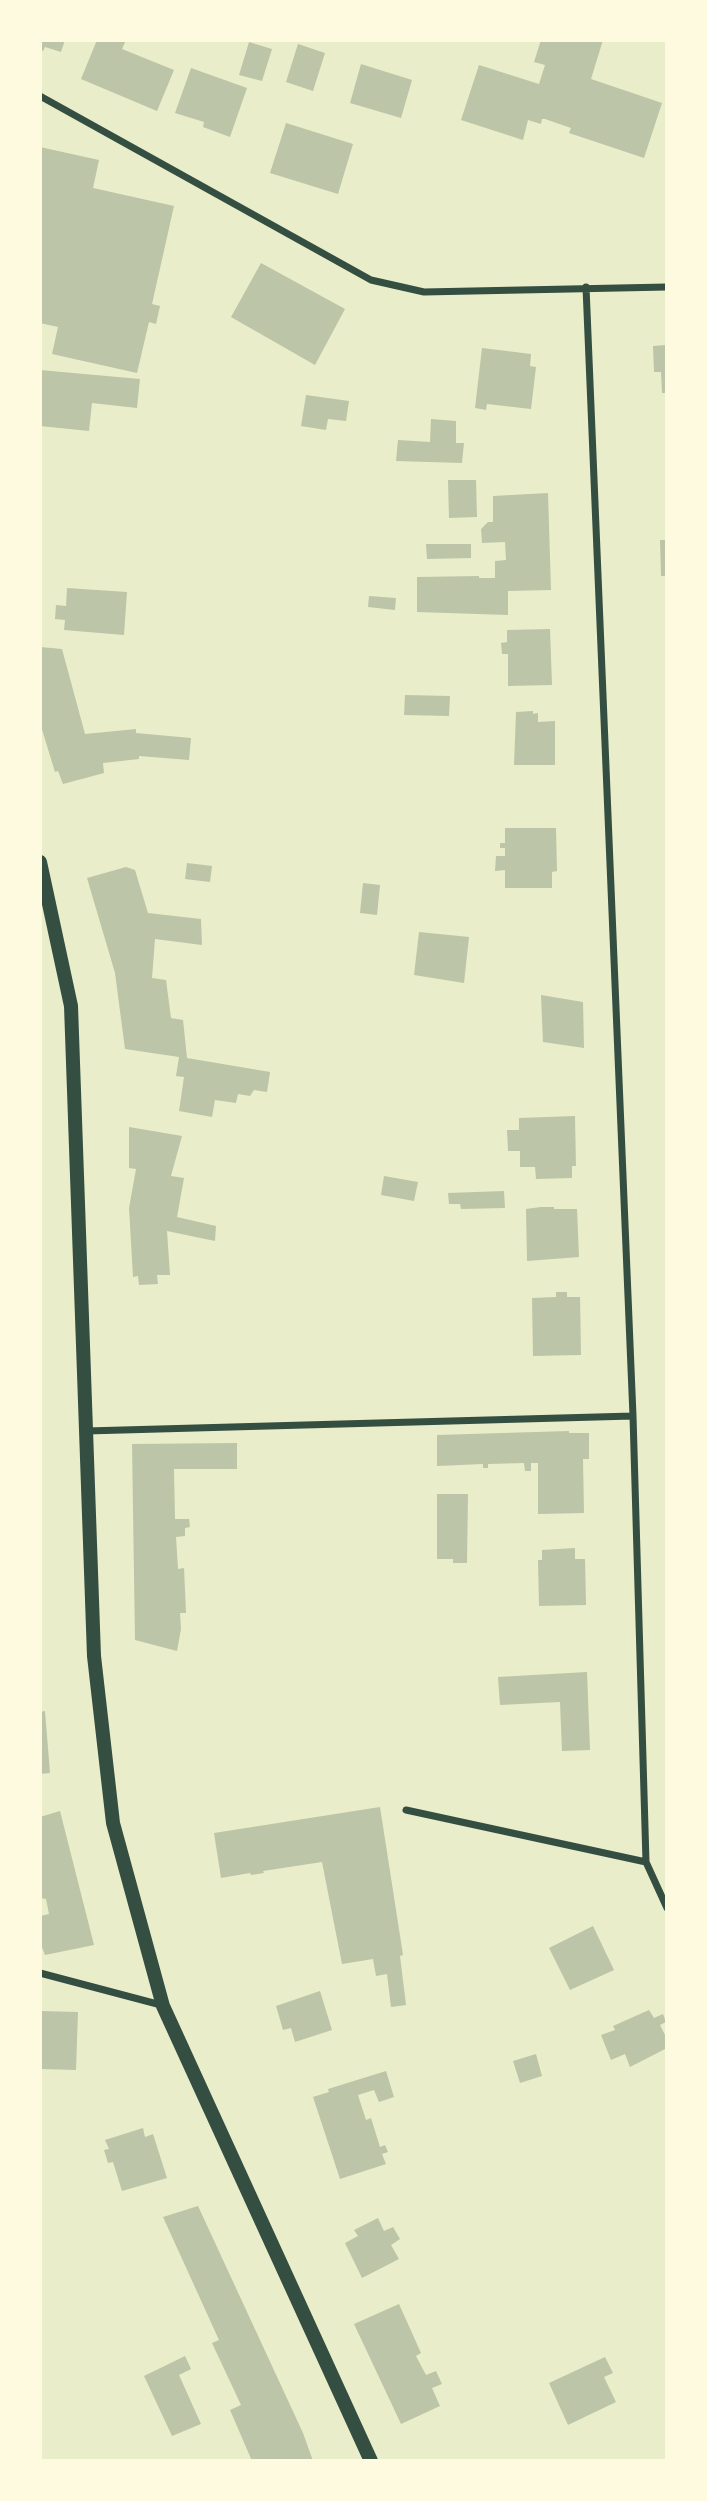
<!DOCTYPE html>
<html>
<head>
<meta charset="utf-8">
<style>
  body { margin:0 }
  #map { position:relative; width:707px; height:2501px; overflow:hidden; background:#e9edc9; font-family:Jost,sans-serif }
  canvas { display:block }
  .frame { position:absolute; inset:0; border:42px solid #fefae0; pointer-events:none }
</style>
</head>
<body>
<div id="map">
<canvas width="707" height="2501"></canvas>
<div class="frame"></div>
</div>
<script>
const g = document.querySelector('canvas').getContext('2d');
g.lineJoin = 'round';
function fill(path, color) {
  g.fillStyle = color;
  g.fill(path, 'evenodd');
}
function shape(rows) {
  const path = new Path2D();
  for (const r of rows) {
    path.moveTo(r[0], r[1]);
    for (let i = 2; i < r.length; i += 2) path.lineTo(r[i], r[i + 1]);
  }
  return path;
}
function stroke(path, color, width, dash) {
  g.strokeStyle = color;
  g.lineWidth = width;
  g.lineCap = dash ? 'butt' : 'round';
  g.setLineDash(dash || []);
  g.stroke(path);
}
const building = shape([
  [40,40,65,40,61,52,45,47,43,51,40,50],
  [97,40,126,40,122,49,174,70,157,111,81,79],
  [541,40,603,40,591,79,662,103,644,158,569,133,571,128,545,119,542,119,541,124,528,120,523,140,461,120,479,65,539,84,545,65,534,62],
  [249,42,272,49,262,81,239,75],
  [298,44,325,53,313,91,286,82],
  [361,64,412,80,401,118,350,103],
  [191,68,247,88,230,137,203,127,204,122,175,113],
  [286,123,353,144,338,194,270,173],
  [40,147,99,160,93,188,174,206,152,304,160,306,156,324,149,322,137,373,52,354,58,327,40,323],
  [261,263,345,309,315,365,231,317],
  [667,345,667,393,662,393,661,372,654,372,653,346],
  [482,348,531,354,530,366,536,367,531,409,487,404,486,410,475,408],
  [40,370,140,379,137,408,92,403,89,431,40,426],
  [306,395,349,401,346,421,328,419,326,430,301,426],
  [431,419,456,421,456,443,464,443,462,463,396,461,398,440,430,442],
  [448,480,476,480,477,517,449,518],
  [548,493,551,590,508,591,508,615,417,612,417,577,479,576,479,578,495,578,495,561,506,560,505,542,482,543,481,529,488,522,493,522,493,496],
  [660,540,667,540,667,576,661,576],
  [426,544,471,544,471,558,427,559],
  [67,588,127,592,124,635,64,630,65,620,55,619,56,605,66,606],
  [369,596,396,598,395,610,368,607],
  [550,629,552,685,508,686,508,654,502,654,501,643,507,642,507,630],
  [40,647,62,649,85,734,136,729,136,733,191,738,189,760,139,756,139,759,103,763,104,773,63,784,58,771,55,772,40,723],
  [405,695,450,696,449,716,404,715],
  [533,711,533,714,538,713,538,722,555,721,555,765,514,765,516,712],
  [505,828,556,828,557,871,552,872,552,888,505,888,505,870,495,871,496,856,505,856,505,848,500,848,500,843,505,843],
  [187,863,212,866,210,882,185,879],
  [126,867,135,870,148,913,201,919,202,945,155,939,152,978,166,980,171,1018,183,1020,187,1058,270,1072,267,1092,254,1090,250,1096,238,1094,236,1103,215,1100,212,1117,179,1111,184,1077,176,1076,179,1057,125,1049,115,973,87,878],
  [363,883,380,885,377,915,360,913],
  [419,932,469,937,464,983,414,975],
  [541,995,583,1002,584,1048,543,1042],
  [575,1116,576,1166,572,1166,572,1178,536,1179,535,1167,520,1167,520,1151,508,1151,507,1130,519,1130,519,1118],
  [129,1127,182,1136,171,1176,184,1178,177,1217,216,1226,215,1241,167,1231,170,1275,157,1275,158,1284,139,1285,138,1276,133,1277,129,1208,136,1169,129,1168],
  [384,1176,418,1182,414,1201,381,1195],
  [504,1191,505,1208,461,1209,460,1204,449,1204,448,1193],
  [541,1207,554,1207,554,1209,577,1209,579,1257,527,1261,526,1209],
  [556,1292,567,1292,567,1297,580,1297,581,1355,533,1356,532,1298,556,1297],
  [569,1431,569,1433,589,1433,589,1459,583,1459,584,1513,538,1514,538,1463,531,1463,531,1471,525,1471,524,1463,488,1464,488,1468,483,1468,483,1464,437,1466,437,1435],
  [237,1443,237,1469,174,1469,175,1519,189,1519,190,1527,185,1528,185,1536,176,1537,178,1569,184,1568,186,1613,180,1613,181,1629,177,1651,135,1640,132,1444],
  [437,1494,468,1494,467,1563,453,1563,453,1559,437,1559],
  [575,1548,575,1559,585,1559,586,1605,539,1606,538,1560,542,1560,542,1550],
  [587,1672,590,1750,562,1751,560,1702,500,1705,498,1677],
  [45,1711,50,1773,40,1774,40,1712],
  [380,1807,403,1955,400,1956,406,2005,391,2007,387,1974,376,1976,373,1959,342,1964,322,1862,263,1871,264,1873,251,1875,250,1873,221,1878,214,1833],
  [60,1811,94,1945,45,1955,40,1942,40,1916,49,1914,46,1899,40,1898,40,1882,42,1882,40,1817],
  [593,1926,614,1970,570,1990,549,1948],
  [320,1991,332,2030,295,2042,291,2028,283,2030,276,2006],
  [649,2010,654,2018,663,2014,666,2022,660,2025,667,2039,667,2048,630,2067,625,2054,611,2060,601,2035,615,2030,613,2026],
  [40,2011,78,2012,76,2070,40,2069],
  [536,2054,542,2076,520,2083,513,2061],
  [386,2071,394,2097,379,2102,374,2090,358,2095,366,2120,371,2118,380,2147,385,2145,388,2152,382,2154,386,2164,340,2179,313,2097,329,2092,328,2089],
  [143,2128,145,2137,153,2134,167,2178,122,2191,113,2162,108,2163,104,2150,109,2149,105,2140],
  [198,2206,303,2433,313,2461,252,2461,230,2410,241,2405,212,2343,219,2340,163,2217],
  [378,2218,384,2231,393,2227,400,2239,391,2245,399,2259,362,2278,345,2243,358,2236,354,2230],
  [399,2304,421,2353,416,2356,426,2375,436,2371,442,2384,432,2388,440,2406,401,2424,354,2324],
  [185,2356,191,2369,179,2375,201,2424,172,2436,144,2376],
  [605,2357,613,2373,604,2377,616,2402,568,2425,549,2383]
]);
const minor = shape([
  [40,96,371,280,424,292,667,287],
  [586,287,633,1416,646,1862,667,1908],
  [86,1431,633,1416],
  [406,1810,646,1862],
  [40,1973,161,2005]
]);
const secondary = shape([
  [40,862,71,1006,94,1656,113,1823,163,2006,371,2461]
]);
fill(building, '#bcc5a7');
stroke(minor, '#344e41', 7);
stroke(secondary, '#344e41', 14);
</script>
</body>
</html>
